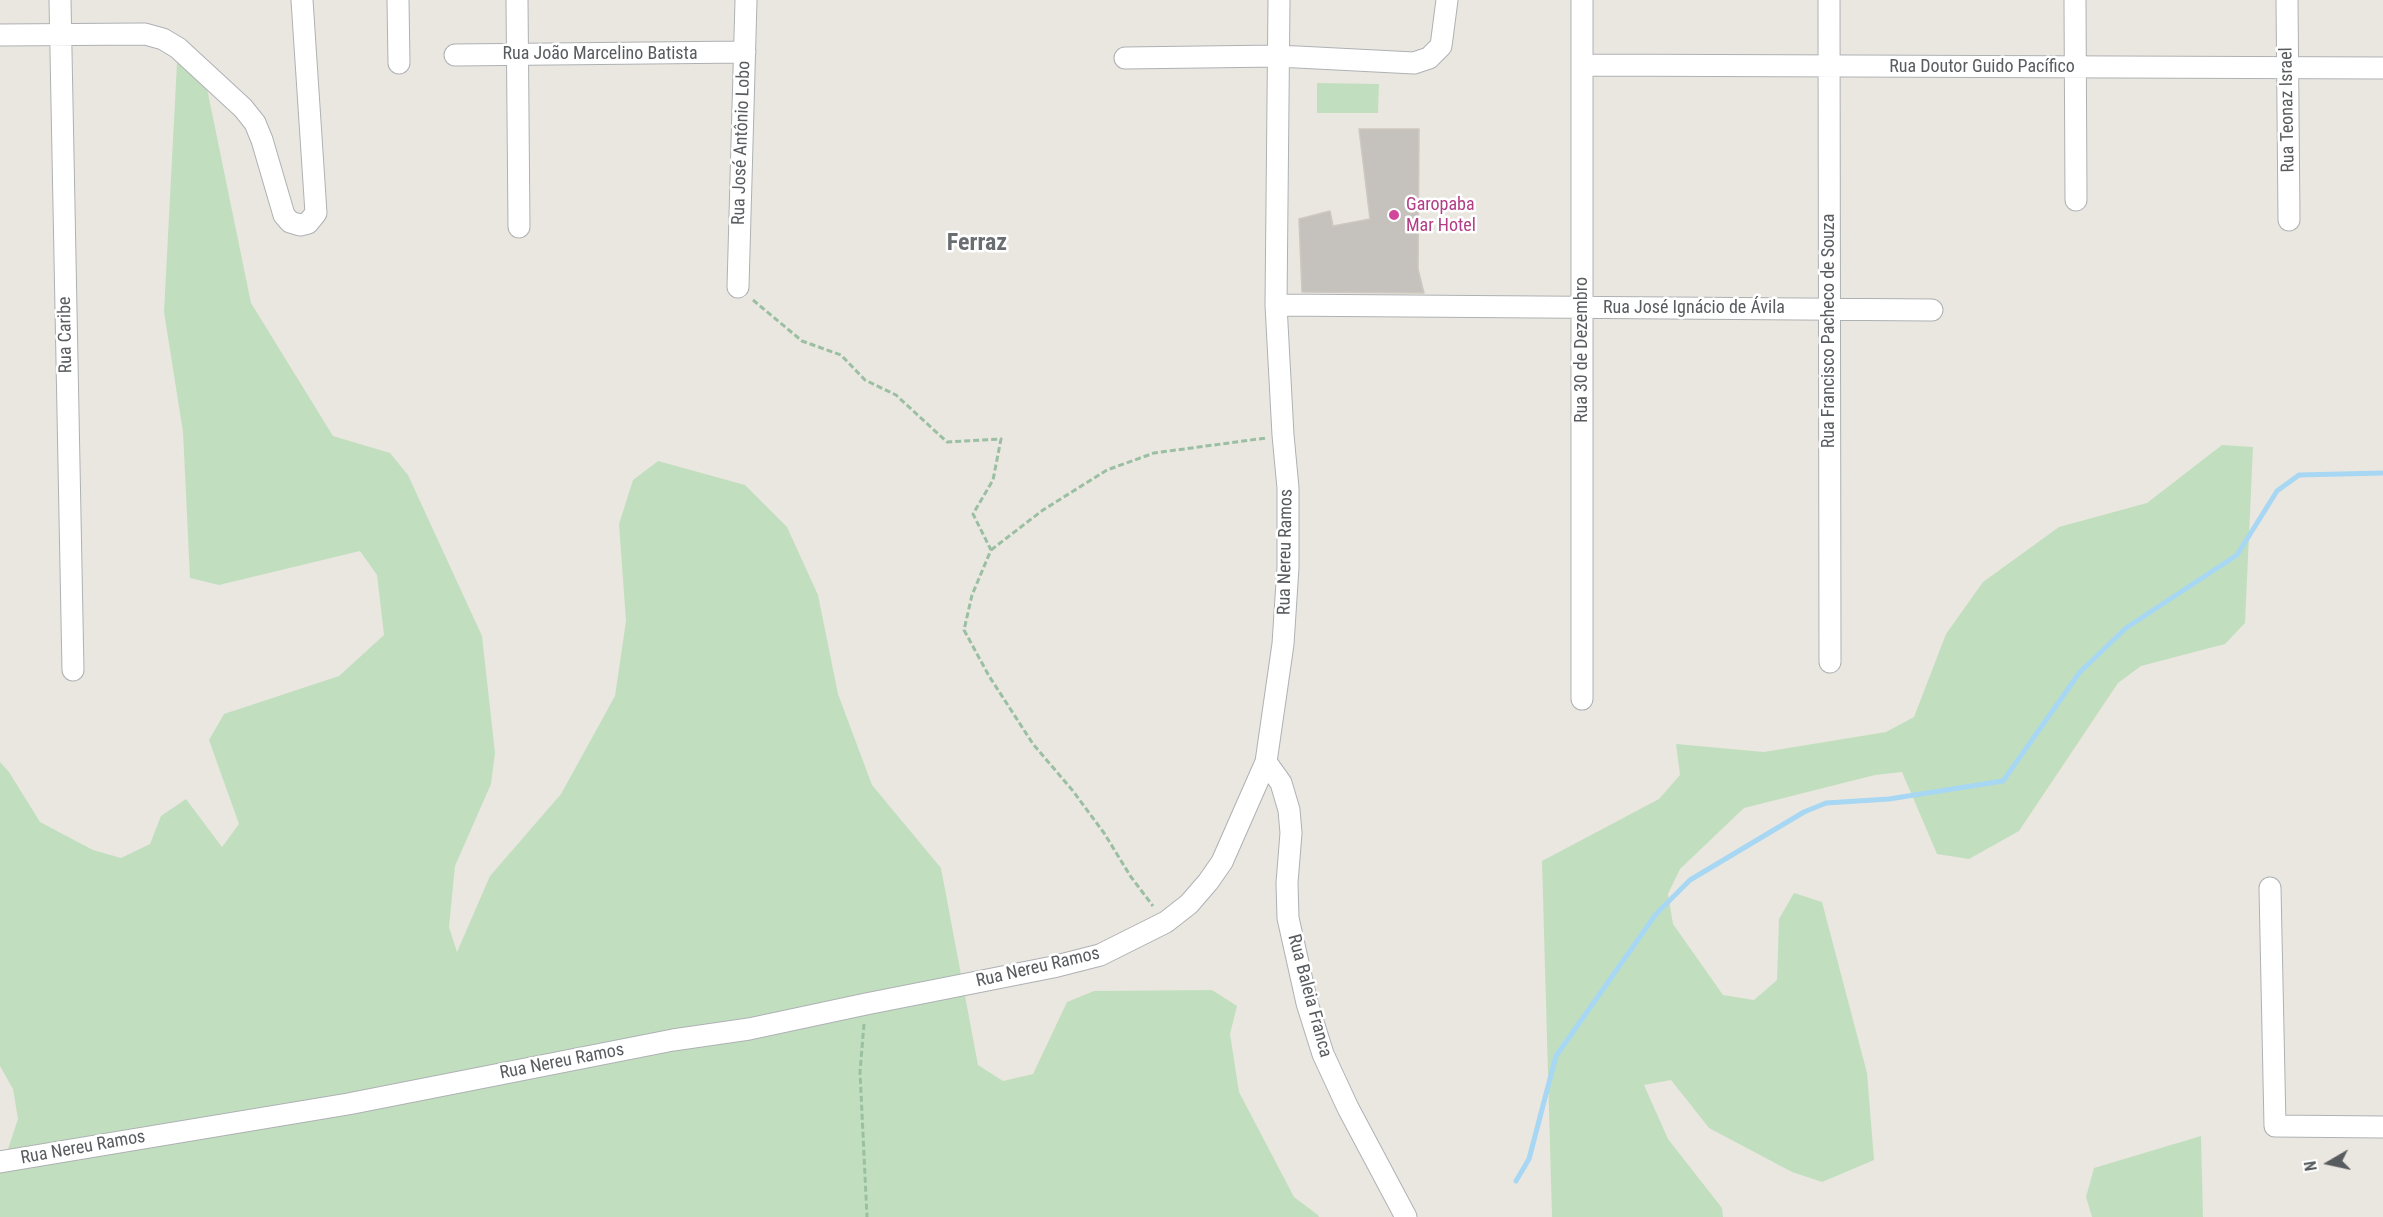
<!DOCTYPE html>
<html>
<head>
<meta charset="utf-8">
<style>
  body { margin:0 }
  #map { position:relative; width:2383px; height:1217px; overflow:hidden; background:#eae7e0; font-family:"Roboto Condensed",sans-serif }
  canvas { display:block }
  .north { position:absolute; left:2299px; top:1133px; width:60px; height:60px; -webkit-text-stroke:4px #fff; paint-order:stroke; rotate:261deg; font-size:16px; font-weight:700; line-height:24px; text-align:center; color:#595c5f }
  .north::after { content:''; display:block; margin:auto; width:21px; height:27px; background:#595c5f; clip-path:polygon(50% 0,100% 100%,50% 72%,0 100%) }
</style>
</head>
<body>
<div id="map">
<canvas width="2383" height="1217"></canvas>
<div class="north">N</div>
</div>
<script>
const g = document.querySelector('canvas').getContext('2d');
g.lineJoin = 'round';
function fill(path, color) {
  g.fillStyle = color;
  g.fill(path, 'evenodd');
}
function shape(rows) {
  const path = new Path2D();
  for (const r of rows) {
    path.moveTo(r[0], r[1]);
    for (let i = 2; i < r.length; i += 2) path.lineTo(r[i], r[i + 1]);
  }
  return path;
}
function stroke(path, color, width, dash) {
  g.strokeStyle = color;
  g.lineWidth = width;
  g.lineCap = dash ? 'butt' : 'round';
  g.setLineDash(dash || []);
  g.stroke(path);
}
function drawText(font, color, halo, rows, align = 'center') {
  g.font = font + ' "Roboto Condensed",sans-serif';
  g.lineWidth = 5;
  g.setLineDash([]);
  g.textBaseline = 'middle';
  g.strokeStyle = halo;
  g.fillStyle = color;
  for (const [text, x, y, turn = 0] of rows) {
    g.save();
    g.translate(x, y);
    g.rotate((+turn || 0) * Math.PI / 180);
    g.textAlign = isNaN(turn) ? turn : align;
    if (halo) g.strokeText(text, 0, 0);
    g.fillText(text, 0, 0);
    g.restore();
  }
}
const green = shape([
  [177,63,203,69,251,303,333,436,390,453,408,475,482,636,495,753,491,784,455,866,449,927,457,952,490,876,561,794,615,696,626,621,619,524,633,480,658,461,745,485,787,527,818,595,838,694,872,785,941,868,978,1065,1003,1081,1033,1074,1067,1002,1094,991,1212,990,1237,1006,1230,1034,1239,1092,1294,1197,1318,1215,1319,1217,0,1217,0,1173,18,1119,13,1089,0,1066,0,762,9,772,40,822,93,850,121,858,150,844,161,816,186,799,222,847,239,824,209,740,224,714,339,676,384,635,377,575,360,551,219,585,190,578,183,432,164,312],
  [1317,83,1379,84,1378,113,1317,113],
  [2222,445,2253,447,2245,623,2225,644,2141,666,2118,683,2019,831,1969,859,1937,854,1902,772,1875,775,1744,808,1680,869,1668,894,1673,924,1723,995,1754,1000,1777,980,1779,919,1794,893,1822,902,1867,1073,1874,1160,1822,1182,1792,1172,1709,1128,1671,1080,1644,1085,1668,1139,1722,1208,1723,1217,1552,1217,1542,861,1659,799,1680,775,1676,744,1764,752,1886,732,1914,717,1946,634,1983,582,2059,527,2147,503],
  [2201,1136,2203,1217,2092,1217,2086,1197,2094,1168]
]);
const stream = shape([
  [1516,1181,1529,1159,1556,1056,1656,914,1690,880,1804,812,1826,803,1889,799,2003,781,2080,672,2126,628,2237,555,2277,491,2299,475,2383,473]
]);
const building = shape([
  [1359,129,1419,129,1418,269,1424,293,1302,292,1299,219,1330,211,1333,226,1370,219,1359,129]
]);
const path = shape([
  [753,300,802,341,841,355,865,380,896,395,947,442,1001,439,993,480,973,514,991,550,972,595,964,630,989,676,1033,744,1073,791,1104,833,1131,877,1153,906],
  [991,550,1043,510,1107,470,1154,453,1266,438],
  [864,1024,860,1072,867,1217]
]);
const street = shape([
  [60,0,73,670],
  [398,0,399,63],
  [517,0,519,227],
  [1582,0,1582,699],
  [1829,0,1830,662],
  [2075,0,2076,200],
  [2287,0,2289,220],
  [0,35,145,34,163,39,178,48,243,108,255,123,262,140,284,215,290,222,300,225,308,223,316,213,302,0],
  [455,55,745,52],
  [1125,58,1278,56,1414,63,1429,58,1441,46,1447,0],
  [1582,65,2383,68],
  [738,287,746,0],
  [1276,305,1932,310],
  [1266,762,1281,783,1289,810,1291,833,1287,883,1288,918,1307,1003,1323,1054,1348,1108,1406,1217],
  [2270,888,2275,1126,2383,1127],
  [0,1162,348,1104,673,1040,749,1029,866,1004,1053,967,1100,955,1166,922,1189,904,1208,882,1222,862,1266,762,1283,644,1288,567,1288,488,1283,435,1276,305,1279,0]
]);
const markers = [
  [1394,215,6,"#d1479c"]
];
const streetNames = [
  ["Rua João Marcelino Batista",600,54],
  ["Rua Doutor Guido Pacífico",1982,67],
  ["Rua Teonaz Israel",2288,110,-91],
  ["Rua José Antônio Lobo",742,143,-88],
  ["Rua José Ignácio de Ávila",1694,308],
  ["Rua Francisco Pacheco de Souza",1829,331,-90],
  ["Rua Caribe",66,335,-91],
  ["Rua 30 de Dezembro",1582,350,-90],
  ["Rua Nereu Ramos",1286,552,-89],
  ["Rua Nereu Ramos",1038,968,-13],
  ["Rua Baleia Franca",1309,996,75],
  ["Rua Nereu Ramos",562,1062,-11],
  ["Rua Nereu Ramos",83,1148,-10]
];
const hotelNames = [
  ["Garopaba",1406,205],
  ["Mar Hotel",1406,226]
];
const districtNames = [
  ["Ferraz",977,244]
];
fill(green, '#c1dfbf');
stroke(stream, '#a7d7f3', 5);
fill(building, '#c5c2bd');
stroke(building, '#cec8c0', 1.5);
stroke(street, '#aeb1b4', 23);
stroke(path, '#9abfa2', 3, [6, 3]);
stroke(street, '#fff', 21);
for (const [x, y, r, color] of markers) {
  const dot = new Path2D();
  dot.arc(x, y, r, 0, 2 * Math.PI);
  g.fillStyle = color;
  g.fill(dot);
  stroke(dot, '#fff', 2);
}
drawText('18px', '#595c5f', '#fff', streetNames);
drawText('18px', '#b23c85', '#fff', hotelNames, 'left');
drawText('bold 24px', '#6a6e71', '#fff', districtNames);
</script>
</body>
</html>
